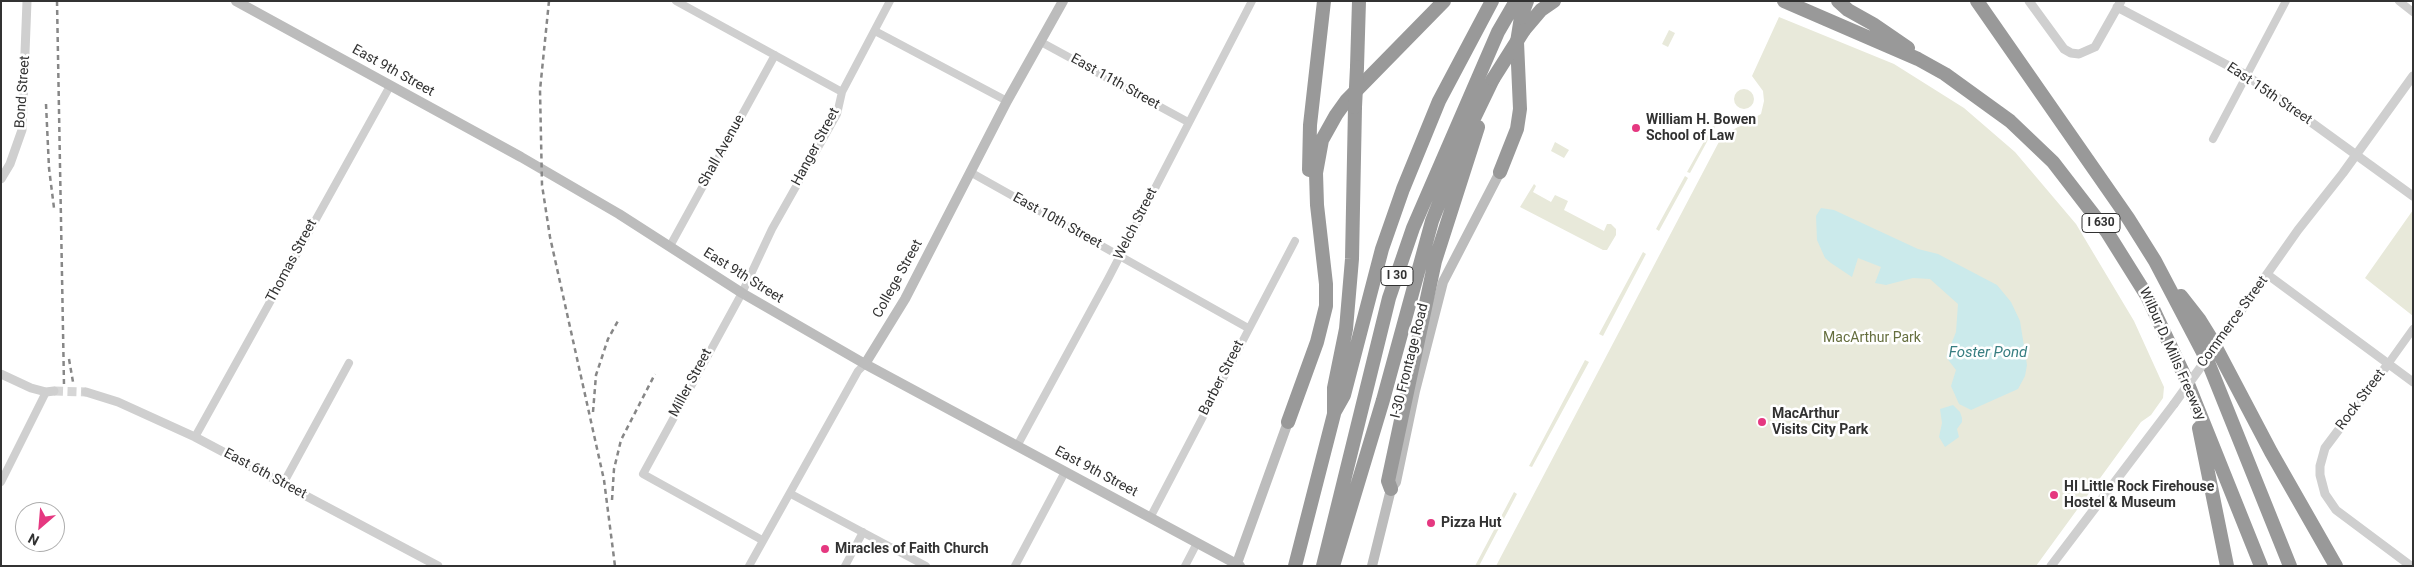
<!DOCTYPE html>
<html>
<head>
<meta charset="utf-8">
<style>
  body { margin:0 }
  #map { position:relative; width:2414px; height:567px; overflow:hidden; background:#fff; font-family:Roboto,sans-serif }
  canvas { display:block }
  .frame { position:absolute; inset:0; border:2px solid #323232; pointer-events:none }
  .north { position:absolute; left:15px; top:502px; width:50px; height:50px; box-sizing:border-box; background:#fff; border:1px solid #adadad; border-radius:50%; rotate:207deg; font-size:14px; font-weight:700; line-height:20px; text-align:center; color:#323232 }
  .north::after { content:''; display:block; margin:auto; width:18px; height:22px; background:#e53880; clip-path:polygon(50% 0,100% 100%,50% 72%,0 100%) }
</style>
</head>
<body>
<div id="map">
<canvas width="2414" height="567"></canvas>
<div class="frame"></div>
<div class="north">N</div>
</div>
<script>
const g = document.querySelector('canvas').getContext('2d');
g.lineJoin = 'round';
function fill(path, color) {
  g.fillStyle = color;
  g.fill(path, 'evenodd');
}
function shape(rows) {
  const path = new Path2D();
  for (const r of rows) {
    if (r.length === 3) {
      path.moveTo(r[0] + r[2], r[1]);
      path.arc(r[0], r[1], r[2], 0, 2 * Math.PI);
      continue;
    }
    path.moveTo(r[0], r[1]);
    for (let i = 2; i < r.length; i += 2) path.lineTo(r[i], r[i + 1]);
  }
  return path;
}
function stroke(path, color, width, dash) {
  g.strokeStyle = color;
  g.lineWidth = width;
  g.lineCap = dash ? 'butt' : 'round';
  g.setLineDash(dash || []);
  g.stroke(path);
}
function drawText(font, color, halo, rows, align = 'center') {
  g.font = font + ' Roboto,sans-serif';
  g.lineWidth = 5;
  g.setLineDash([]);
  g.textBaseline = 'middle';
  g.strokeStyle = halo;
  g.fillStyle = color;
  for (const [text, x, y, turn = 0] of rows) {
    g.save();
    g.translate(x, y);
    g.rotate((+turn || 0) * Math.PI / 180);
    g.textAlign = isNaN(turn) ? turn : align;
    if (halo) g.strokeText(text, 0, 0);
    g.fillText(text, 0, 0);
    g.restore();
  }
}
const green = shape([
  [1779,17,1894,64,1964,108,2015,152,2076,224,2134,321,2164,387,2163,398,2151,415,2141,422,2036,566,1496,566,1722,136,1761,114,1764,101,1763,91,1752,76],
  [1669,30,1675,33,1668,47,1662,44],
  [1744,99,10],
  [1724,114,1725,117,1716,125,1690,173,1687,172,1716,120],
  [1555,142,1569,150,1564,158,1551,151],
  [1685,176,1688,178,1659,231,1656,229],
  [1534,184,1536,186,1533,192,1551,202,1555,195,1568,201,1564,210,1604,231,1607,224,1611,224,1616,229,1616,235,1607,250,1603,250,1520,207],
  [2413,210,2413,316,2365,278],
  [1643,252,1646,254,1603,336,1599,334],
  [1585,360,1589,362,1532,467,1529,466],
  [1514,492,1517,494,1479,566,1475,566]
]);
const water = shape([
  [1821,208,1834,210,1918,249,1938,254,1997,285,2011,302,2020,321,2027,365,2025,376,2018,389,1971,410,1959,404,1951,386,1956,370,1946,357,1956,332,1958,304,1930,279,1913,278,1886,285,1875,283,1881,267,1858,258,1852,277,1831,263,1825,258,1817,240,1816,216],
  [1953,405,1960,412,1962,418,1962,422,1957,429,1959,437,1945,447,1939,437,1942,423,1940,409]
]);
const tertiaryTunnel = shape([
  [54,391,86,392]
]);
const minor = shape([
  [676,1,842,92],
  [2399,1,2413,12],
  [875,31,1007,101],
  [1041,42,1188,122],
  [2213,139,2286,1],
  [970,172,1248,328],
  [670,246,775,55],
  [2388,364,2413,329],
  [195,437,390,86],
  [1017,446,1108,279,1252,1],
  [1,482,46,392],
  [283,484,349,363],
  [791,494,926,566],
  [1151,516,1295,241],
  [762,540,643,474,742,293,772,229,837,114,842,92,890,1],
  [749,566,858,371,865,364],
  [845,566,863,532],
  [1015,566,1065,472],
  [1185,566,1197,543]
]);
const tertiary = shape([
  [2029,1,2064,49,2071,53,2079,54,2095,47,2121,1],
  [2117,7,2246,75,2413,196],
  [1,179,10,164,22,130,27,1],
  [2268,275,2413,382],
  [2229,328,2298,230,2343,173,2413,76],
  [2388,364,2325,448,2320,466,2320,475,2325,494,2336,510,2411,566],
  [1,374,31,388,46,392,54,391],
  [86,392,118,402,195,437,438,566],
  [2051,566,2174,404]
]);
const secondary = shape([
  [236,1,521,157,619,214,742,293,865,364,1240,566],
  [865,364,905,299,1007,101,1063,1],
  [1236,566,1288,422],
  [1372,566,1391,489,1396,482,1415,391,1443,282,1500,172]
]);
const motorway = shape([
  [1784,1,1918,59,1945,74,2010,121,2053,162,2107,232,2147,296,2186,379,2261,566],
  [1838,1,1848,10,1873,24,1908,48],
  [1977,1,2128,218,2155,261,2208,362,2290,566],
  [1524,30,1541,10,1554,1],
  [1357,67,1359,1],
  [1309,170,1310,125,1324,1],
  [1500,172,1517,129,1520,109,1517,42,1521,17,1527,1],
  [2181,296,2199,319,2212,340,2271,452,2336,566],
  [1335,411,1344,395,1382,249,1403,189,1439,101,1492,1],
  [1288,422,1317,342,1326,306,1326,284,1317,205,1316,173,1322,140,1336,115,1346,101,1444,1],
  [2199,428,2227,566],
  [1391,489,1388,481,1435,261,1478,127],
  [1295,566,1334,414,1334,388,1346,329,1352,259,1355,107],
  [1323,566,1389,298,1413,228,1498,32,1516,1],
  [1333,566,1383,400,1432,221,1465,137,1493,79]
]);
const rail = shape([
  [57,1,64,385],
  [549,1,540,90,542,185,550,237,604,480,615,566],
  [46,104,49,168,54,208],
  [69,359,73,382],
  [593,412,596,375,608,339,619,319],
  [612,500,614,469,621,440,655,374]
]);
const tertiaryBridge = shape([
  [2174,404,2229,328]
]);
const motorwayBridge = shape([
  [1493,79,1524,30],
  [1355,107,1357,67]
]);
const markers = [
  [1636,128,5,"#e53880"],
  [1762,422,5,"#e53880"],
  [2054,495,5,"#e53880"],
  [1431,523,5,"#e53880"],
  [825,549,5,"#e53880"]
];
const shields = [
  [2101,223,38],
  [1397,276,32]
];
const shieldNames = [
  ["I 630",2101,223],
  ["I 30",1397,276]
];
const streetNames = [
  ["East 9th Street",393,71,29],
  ["East 11th Street",1115,82,29],
  ["Bond Street",23,92,-86],
  ["East 15th Street",2269,94,34],
  ["Hanger Street",816,147,-62],
  ["Shall Avenue",722,151,-61],
  ["East 10th Street",1057,221,29],
  ["Welch Street",1136,224,-63],
  ["Thomas Street",292,261,-62],
  ["East 9th Street",743,276,32],
  ["College Street",898,279,-61],
  ["Commerce Street",2233,322,-54],
  ["Wilbur D. Mills Freeway",2172,354,66],
  ["I-30 Frontage Road",1410,361,-76],
  ["Barber Street",1222,378,-63],
  ["Miller Street",691,383,-62],
  ["Rock Street",2361,400,-53],
  ["East 9th Street",1096,472,28],
  ["East 6th Street",265,474,28]
];
const poiNames = [
  ["William H. Bowen",1646,120],
  ["School of Law",1646,136],
  ["MacArthur",1772,414],
  ["Visits City Park",1772,430],
  ["HI Little Rock Firehouse",2064,487],
  ["Hostel & Museum",2064,503],
  ["Pizza Hut",1441,523],
  ["Miracles of Faith Church",835,549]
];
const parkNames = [
  ["MacArthur Park",1872,338]
];
const waterNames = [
  ["Foster Pond",1988,353]
];
fill(green, '#e8e9da');
fill(water, '#cbeaeb');
stroke(tertiaryTunnel, '#d6d6d6', 9, [9, 4.5]);
stroke(minor, '#cfcfcf', 8);
stroke(tertiary, '#cfcfcf', 9);
stroke(secondary, '#bcbcbc', 10);
stroke(motorway, '#999', 14);
stroke(rail, '#878787', 2.5, [5, 4]);
stroke(tertiaryBridge, '#cfcfcf', 9);
stroke(motorwayBridge, '#999', 14);
for (const [x, y, r, color] of markers) {
  const dot = new Path2D();
  dot.arc(x, y, r, 0, 2 * Math.PI);
  g.fillStyle = color;
  g.fill(dot);
  stroke(dot, '#fff', 2);
}
for (const [x, y, w] of shields) {
  const box = new Path2D();
  box.roundRect(x - w / 2, y - 9.5, w, 19, 4);
  g.fillStyle = '#fff';
  g.fill(box);
  stroke(box, '#323232', 1);
}
drawText('bold 12px', '#323232', null, shieldNames);
drawText('14px', '#323232', '#fff', streetNames);
drawText('bold 14px', '#323232', '#fff', poiNames, 'left');
drawText('14px', '#656e3e', '#fff', parkNames);
drawText('italic 15px', '#387e81', '#fff', waterNames);
</script>
</body>
</html>
